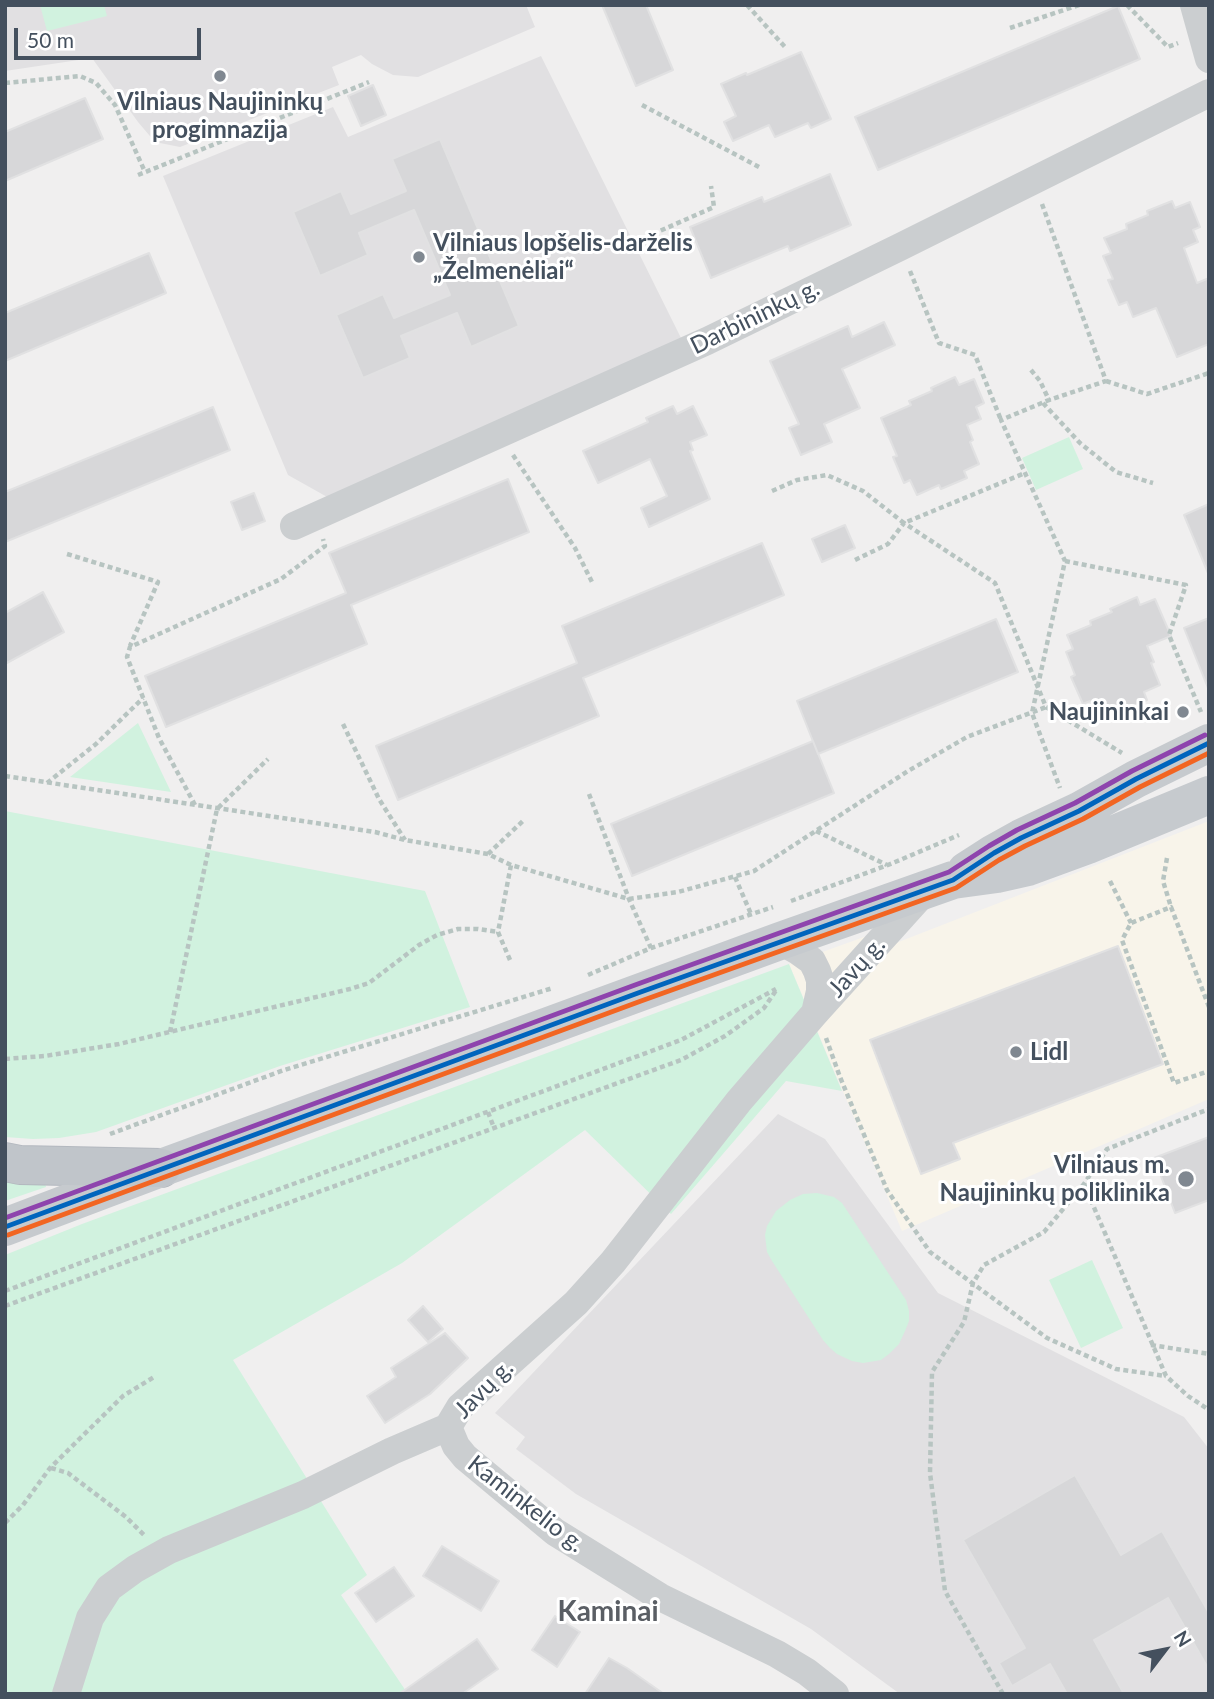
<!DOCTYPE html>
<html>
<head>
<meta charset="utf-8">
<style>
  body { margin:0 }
  #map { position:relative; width:1214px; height:1699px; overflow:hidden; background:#f0efef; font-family:Lato,sans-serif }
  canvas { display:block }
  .frame { position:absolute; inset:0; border:7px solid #44505e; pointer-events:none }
  .north { position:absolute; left:1130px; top:1615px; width:70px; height:70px; -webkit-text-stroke:5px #fff; paint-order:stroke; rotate:58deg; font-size:19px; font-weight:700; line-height:28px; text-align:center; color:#44505e }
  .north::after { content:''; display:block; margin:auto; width:24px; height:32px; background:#44505e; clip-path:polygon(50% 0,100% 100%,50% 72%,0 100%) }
  .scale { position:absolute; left:14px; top:28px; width:187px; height:32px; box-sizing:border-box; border:4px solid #44505e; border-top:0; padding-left:9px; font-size:21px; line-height:24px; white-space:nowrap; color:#44505e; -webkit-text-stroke:5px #fff; paint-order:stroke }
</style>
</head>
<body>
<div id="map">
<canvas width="1214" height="1699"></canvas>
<div class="frame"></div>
<div class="north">N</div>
<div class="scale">50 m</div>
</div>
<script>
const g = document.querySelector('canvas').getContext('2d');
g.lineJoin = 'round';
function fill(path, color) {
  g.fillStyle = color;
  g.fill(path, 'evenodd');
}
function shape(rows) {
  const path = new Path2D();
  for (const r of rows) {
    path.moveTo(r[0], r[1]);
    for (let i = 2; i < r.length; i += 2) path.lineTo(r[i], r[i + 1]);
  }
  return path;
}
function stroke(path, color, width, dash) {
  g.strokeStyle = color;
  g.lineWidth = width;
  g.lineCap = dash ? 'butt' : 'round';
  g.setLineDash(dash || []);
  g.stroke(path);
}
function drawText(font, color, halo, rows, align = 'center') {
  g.font = font + ' Lato,sans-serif';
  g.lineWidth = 6;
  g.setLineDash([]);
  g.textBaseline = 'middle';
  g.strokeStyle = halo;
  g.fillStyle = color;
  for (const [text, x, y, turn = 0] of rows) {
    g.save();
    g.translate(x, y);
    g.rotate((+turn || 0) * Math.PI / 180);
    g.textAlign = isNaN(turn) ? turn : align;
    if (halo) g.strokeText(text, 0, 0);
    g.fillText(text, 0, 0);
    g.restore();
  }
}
const commercial = shape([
  [1209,821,1209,1099,902,1231,789,964,864,937,896,943]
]);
const education = shape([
  [5,5,526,5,535,27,418,77,393,75,372,64,361,55,332,67,339,85,180,147,155,142,138,122,92,58,5,71],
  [541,56,681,338,329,498,288,475,163,176,333,107,348,137],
  [778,1114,825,1139,938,1293,1184,1417,1209,1449,1209,1694,900,1694,811,1629,576,1494,516,1449,525,1437,495,1413]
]);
const green = shape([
  [40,5,104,5,107,16,47,31],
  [1069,437,1083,469,1036,490,1022,458],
  [138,723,171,792,70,777],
  [5,811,425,891,470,1007,280,1066,96,1132,59,1138,33,1139,5,1137],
  [789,964,842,1091,786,1081,671,1214,585,1130,402,1263,233,1360,367,1575,341,1595,408,1694,5,1694,5,1255,82,1224],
  [5,1178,45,1181,46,1187,5,1201],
  [817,1193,834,1197,842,1203,906,1300,909,1311,909,1321,905,1331,899,1344,889,1354,881,1360,863,1363,852,1361,837,1354,830,1348,823,1340,772,1261,767,1252,765,1235,767,1226,776,1211,790,1200,803,1194],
  [1092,1260,1123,1328,1081,1348,1049,1280]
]);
const building = shape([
  [602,5,646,5,673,70,636,86,602,5],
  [1118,6,1140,59,878,170,855,117,1118,6],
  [801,52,831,119,811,128,808,123,775,137,769,125,733,141,724,122,736,116,721,84,746,73,747,75,801,52],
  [373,85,386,115,361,126,348,96,373,85],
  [85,98,103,139,5,181,5,132,85,98],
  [440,139,519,326,471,347,457,313,401,336,410,358,363,378,336,315,383,294,394,318,450,295,414,210,359,233,368,255,320,276,293,212,341,191,351,214,406,191,392,159,440,139],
  [830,174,851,225,790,251,788,246,711,278,690,227,762,197,764,202,830,174],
  [1172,201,1175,208,1190,202,1200,227,1193,230,1198,242,1184,248,1197,283,1209,278,1209,344,1177,357,1156,308,1133,317,1127,302,1119,305,1108,280,1113,279,1103,256,1111,253,1104,238,1127,229,1126,224,1148,215,1147,211,1172,201],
  [149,253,166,293,5,361,5,313,149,253],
  [884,322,895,345,842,369,860,408,824,424,832,442,801,455,789,428,799,424,770,361,848,326,852,337,884,322],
  [955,377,959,385,974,379,984,403,976,407,981,419,967,425,973,440,970,442,979,464,964,471,967,478,941,489,939,485,917,495,910,480,904,483,893,457,897,456,881,418,911,405,909,401,932,391,931,388,955,377],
  [673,406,677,414,693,406,707,435,690,442,693,450,690,451,710,499,649,527,641,508,667,496,650,459,598,483,583,451,648,422,646,418,673,406],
  [213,407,230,450,5,542,5,492,213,407],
  [508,479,529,532,351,605,367,644,166,727,145,676,346,593,329,553,508,479],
  [254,493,265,521,242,530,231,502,254,493],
  [1209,504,1209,573,1208,573,1184,515,1209,504],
  [845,525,855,548,822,562,812,539,845,525],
  [762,543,784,595,583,678,599,716,398,800,376,746,577,663,562,626,762,543],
  [43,592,64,632,5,664,5,613,43,592],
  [1137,597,1140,605,1155,599,1171,636,1147,646,1154,662,1151,663,1160,685,1144,692,1147,700,1121,712,1118,706,1096,716,1090,701,1083,704,1071,677,1075,675,1066,652,1073,649,1067,635,1091,625,1090,621,1112,612,1110,609,1137,597],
  [1209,618,1209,688,1208,688,1184,628,1209,618],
  [996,619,1018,672,818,754,797,701,996,619],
  [813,741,834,793,632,876,611,824,813,741],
  [1118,946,1163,1064,953,1143,960,1159,921,1174,870,1040,1118,946],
  [1209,1137,1209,1200,1175,1213,1154,1158,1209,1137],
  [423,1306,443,1329,428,1342,408,1320,423,1306],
  [445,1333,468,1358,430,1394,385,1423,367,1396,396,1377,391,1368,445,1333],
  [1075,1475,1121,1555,1162,1531,1209,1613,1209,1670,1168,1598,1094,1640,1124,1694,1067,1694,1050,1664,1012,1686,999,1663,1025,1648,963,1540,1075,1475],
  [442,1546,499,1581,481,1611,423,1576,442,1546],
  [394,1567,414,1596,376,1622,355,1593,394,1567],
  [555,1616,580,1632,557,1667,532,1650,555,1616],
  [477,1639,498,1669,462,1694,399,1694,477,1639],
  [609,1658,627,1668,664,1694,585,1694,609,1658]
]);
const path = shape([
  [747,5,785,47],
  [1127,5,1168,47,1178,43],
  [1010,28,1079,5],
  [5,83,80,76,96,83,115,105,145,172],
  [642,105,759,167],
  [138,175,369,82],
  [1042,204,1106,381,1049,400],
  [653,234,714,207,711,186],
  [910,271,939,343,975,355,1001,420],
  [1031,370,1040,381,1049,400,1001,420,1065,561,1032,713,1060,788],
  [1106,381,1147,394,1209,373],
  [1043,403,1080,443,1116,472,1153,483],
  [513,455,575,548,592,582],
  [772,491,797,480,827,475,863,491,904,523,1025,473],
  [67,554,158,582,130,646],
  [855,560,888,544,904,523,995,583,1046,707,1122,753],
  [1065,561,1186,585,1169,635,1201,712],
  [343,724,379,799,405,840],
  [5,776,375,832,405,840,488,854,511,865,629,899,678,892,754,871,908,771,967,737,1046,707],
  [47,783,96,744,143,698],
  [589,794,629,899,651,948],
  [195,805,159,738,127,657,130,647,281,579,325,546,323,539],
  [816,831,887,865],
  [488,854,525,819],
  [1167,858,1163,881,1171,907],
  [735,877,751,914],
  [1110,881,1131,923],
  [791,901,888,865,959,835],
  [510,960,498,932,511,865],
  [588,975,651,948,773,907],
  [1209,1007,1171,907,1131,923,1122,940,1174,1083,1209,1071],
  [170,1032,217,809,268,759],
  [826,1038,840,1077,887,1190,930,1252,1047,1338,1116,1369,1166,1376],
  [5,1059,45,1056,119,1044,350,989,369,983,419,945,437,935,458,929,478,929,498,932],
  [488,1112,494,1128],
  [110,1134,284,1070,553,988],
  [1084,1184,1166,1376,1188,1396,1209,1410],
  [5,1291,681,1040,776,989],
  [5,1306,681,1060,725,1036,764,1008,777,989],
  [1151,1345,1209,1354],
  [51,1468,68,1473,126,1517,145,1536],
  [5,1523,23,1505,50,1468,123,1396,154,1377],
  [1003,1694,945,1591,930,1473,932,1372,964,1322,973,1283,984,1265,1044,1232,1084,1184,1107,1149,1209,1109]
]);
const minor = shape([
  [1194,5,1209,59],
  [294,526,707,341,900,247,1209,93],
  [780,941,798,951,812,961,817,971,820,980,820,991,815,1013],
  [448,1427,456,1446,465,1457,555,1532,660,1597,777,1654,807,1672,835,1694],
  [66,1694,90,1618,109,1588,135,1569,169,1550,303,1495,392,1451,448,1427,460,1407,576,1303,613,1262,739,1101,815,1013,926,890]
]);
const primary = shape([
  [966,871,994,853,1021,838,1079,811,1136,779,1209,743],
  [5,1227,161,1168,780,941,953,880,997,874,1028,867,1088,845,1209,795]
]);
const trunk = shape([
  [5,1162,20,1165,161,1168]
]);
const bus1 = shape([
  [5,1227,638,993,953,880,994,853,1021,838,1079,811,1136,779,1209,743]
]);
const bus2 = shape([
  [8,1235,641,1001,956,888,999,860,1025,846,1083,819,1140,787,1209,753]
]);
const bus3 = shape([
  [5,1218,635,985,949,872,989,846,1017,830,1075,803,1132,771,1205,735]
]);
const markers = [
  [220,76,7,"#808891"],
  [419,257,7,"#808891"],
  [1183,712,7,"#808891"],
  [1016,1052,7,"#808891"],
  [1186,1179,9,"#808891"]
];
const poiNames = [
  ["Vilniaus Naujininkų",220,102,"center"],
  ["progimnazija",220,130,"center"],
  ["Vilniaus lopšelis-darželis",433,243],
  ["„Želmenėliai“",433,271],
  ["Naujininkai",1169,712,"right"],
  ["Lidl",1030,1052],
  ["Vilniaus m.",1170,1165,"right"],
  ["Naujininkų poliklinika",1170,1193,"right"]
];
const streetNames = [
  ["Darbininkų g.",755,317,-26],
  ["Javų g.",857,967,-48],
  ["Javų g.",484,1389,-45],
  ["Kaminkelio g.",526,1504,38]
];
const quarterNames = [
  ["Kaminai",608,1612]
];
fill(commercial, '#f8f4ea');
fill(education, '#e1e0e2');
fill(green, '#d1f2df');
fill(building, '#d7d7d9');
stroke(building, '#e1e1e2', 2);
stroke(trunk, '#b3b8bf', 40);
stroke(path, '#b7c4c1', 4.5, [5, 3.5]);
stroke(minor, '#cbced0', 28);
stroke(primary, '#c6cace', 38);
stroke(trunk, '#c0c5ca', 38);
stroke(bus1, '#0065bd', 5);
stroke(bus2, '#f26522', 5);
stroke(bus3, '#8e44ad', 5);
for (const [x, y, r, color] of markers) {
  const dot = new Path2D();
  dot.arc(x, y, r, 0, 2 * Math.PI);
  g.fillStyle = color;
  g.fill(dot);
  stroke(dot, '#fff', 2.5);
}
drawText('bold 24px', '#44505e', '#fff', poiNames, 'left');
drawText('24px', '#44505e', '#fff', streetNames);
drawText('bold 28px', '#5a5e64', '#fff', quarterNames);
</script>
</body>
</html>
